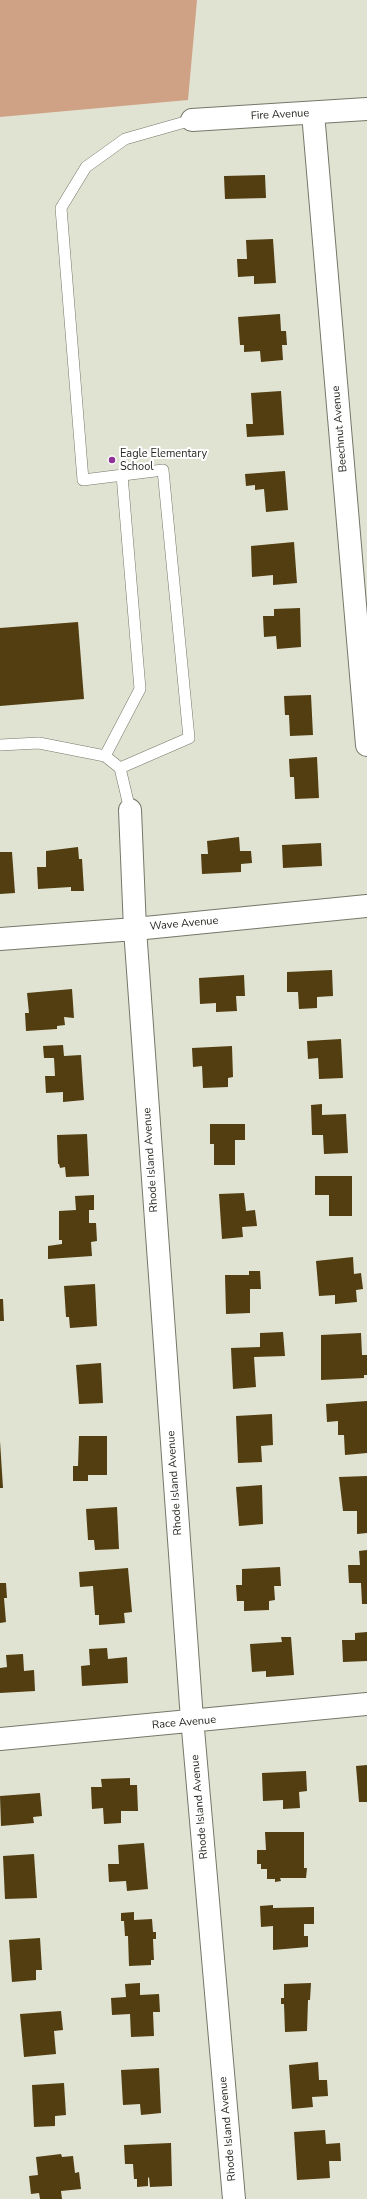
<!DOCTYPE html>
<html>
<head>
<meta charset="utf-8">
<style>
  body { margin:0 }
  canvas { display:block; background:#e0e2d2 }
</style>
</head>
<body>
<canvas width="367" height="2199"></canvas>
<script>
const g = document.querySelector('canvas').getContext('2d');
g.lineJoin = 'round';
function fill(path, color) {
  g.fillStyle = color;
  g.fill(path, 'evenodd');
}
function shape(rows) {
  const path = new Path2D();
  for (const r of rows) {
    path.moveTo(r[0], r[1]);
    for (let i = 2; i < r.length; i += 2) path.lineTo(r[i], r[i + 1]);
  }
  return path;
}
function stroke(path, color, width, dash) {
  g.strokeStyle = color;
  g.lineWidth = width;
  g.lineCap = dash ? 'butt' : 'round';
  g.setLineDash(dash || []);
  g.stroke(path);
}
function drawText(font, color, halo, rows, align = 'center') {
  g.font = font + ' "Nunito Sans",sans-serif';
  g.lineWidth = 4;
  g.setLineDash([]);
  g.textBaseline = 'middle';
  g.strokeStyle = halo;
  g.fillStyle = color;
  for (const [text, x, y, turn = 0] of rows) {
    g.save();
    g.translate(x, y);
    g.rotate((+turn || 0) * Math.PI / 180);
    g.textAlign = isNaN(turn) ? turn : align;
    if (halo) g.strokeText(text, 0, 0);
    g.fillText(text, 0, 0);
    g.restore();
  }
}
const forest = shape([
  [0,0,197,0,188,100,0,117]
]);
const building = shape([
  [265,175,266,198,225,199,224,176],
  [273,239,276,283,254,284,254,276,238,277,237,259,247,259,246,240],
  [280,314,281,331,286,331,287,345,282,345,283,360,261,362,260,351,244,352,244,345,240,345,238,317],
  [281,391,284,435,247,437,246,424,253,424,251,393],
  [285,471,288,510,266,512,264,489,255,490,255,485,246,486,245,474],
  [294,542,297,583,273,585,273,575,252,577,251,546],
  [300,608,301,647,277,649,276,636,264,637,263,616,274,616,274,609],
  [78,622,84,699,0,706,0,628],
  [311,695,313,735,290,736,289,715,285,715,284,696],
  [317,757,319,798,295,799,294,777,290,777,289,759],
  [239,837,240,851,251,851,252,863,241,864,241,872,202,874,201,854,208,854,207,841],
  [321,843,322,866,283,868,282,845],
  [78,847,79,859,82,859,84,891,71,891,71,887,38,889,37,867,46,867,46,851],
  [0,852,12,852,15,893,0,894],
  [332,970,333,996,317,997,317,1008,299,1009,298,992,287,992,287,972],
  [244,975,245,996,236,996,237,1011,216,1012,216,1003,200,1004,199,978],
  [72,989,74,1018,64,1017,65,1025,57,1026,57,1029,26,1031,25,1013,29,1013,27,993],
  [341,1039,343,1078,319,1079,318,1058,308,1059,307,1041],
  [63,1045,64,1056,81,1055,84,1100,63,1102,63,1092,46,1093,45,1076,55,1076,54,1058,44,1058,43,1046],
  [232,1046,233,1077,228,1078,228,1087,203,1088,202,1066,193,1067,192,1048],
  [322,1104,322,1115,346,1114,348,1153,324,1154,323,1135,312,1135,311,1105],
  [210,1124,245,1124,245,1140,235,1140,235,1165,214,1165,214,1144,210,1144],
  [87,1134,89,1176,66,1177,65,1167,60,1168,59,1164,58,1164,57,1135],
  [315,1176,352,1176,352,1216,329,1216,329,1195,315,1195],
  [244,1193,246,1211,255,1210,257,1226,242,1227,243,1237,222,1239,219,1194],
  [94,1195,94,1210,89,1210,89,1223,96,1223,97,1241,91,1242,92,1256,48,1259,48,1246,62,1244,62,1240,59,1240,59,1211,76,1210,75,1196],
  [353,1257,354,1274,361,1273,363,1289,356,1290,357,1302,335,1304,335,1295,319,1296,316,1261],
  [249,1271,260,1271,261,1289,250,1289,250,1313,226,1314,225,1275,249,1275],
  [95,1284,97,1326,70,1328,69,1317,66,1317,64,1286],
  [0,1299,3,1299,4,1321,0,1321],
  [283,1332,285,1356,254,1357,256,1387,233,1389,231,1348,260,1347,260,1333],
  [361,1333,362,1355,367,1355,367,1375,364,1375,364,1378,321,1380,321,1335],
  [101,1363,103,1403,79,1404,76,1365],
  [367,1401,367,1453,345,1455,344,1435,338,1435,338,1421,327,1422,326,1404],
  [272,1414,273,1445,261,1446,262,1462,238,1463,236,1416],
  [79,1436,107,1436,107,1475,88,1475,88,1481,73,1481,73,1466,78,1466],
  [0,1441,3,1488,0,1488],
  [367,1476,367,1533,357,1534,357,1511,343,1511,339,1477],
  [262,1485,263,1524,239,1526,236,1487],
  [117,1507,119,1549,95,1550,94,1540,88,1540,86,1509],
  [367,1550,367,1604,362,1604,361,1583,349,1583,348,1565,360,1565,359,1551],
  [280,1567,281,1586,274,1586,275,1600,269,1601,269,1610,244,1611,244,1601,237,1601,236,1585,242,1585,242,1569],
  [128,1568,132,1612,124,1613,125,1623,99,1625,99,1615,95,1615,93,1586,80,1587,79,1572],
  [0,1583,6,1583,7,1598,4,1598,6,1622,0,1623],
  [367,1632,367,1661,343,1662,342,1640,355,1640,355,1633],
  [281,1637,291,1637,294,1675,266,1677,266,1671,252,1672,250,1644,282,1642],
  [107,1648,108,1659,127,1657,128,1683,82,1686,81,1666,90,1665,89,1649],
  [23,1654,24,1671,34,1670,35,1691,0,1693,0,1668,7,1667,6,1655],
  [367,1765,367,1802,359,1802,356,1766],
  [306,1771,307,1791,299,1792,300,1808,283,1809,283,1800,263,1801,262,1773],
  [130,1778,130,1785,137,1785,138,1811,121,1811,121,1823,104,1824,103,1808,92,1809,91,1787,102,1787,101,1779],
  [40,1793,42,1816,33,1817,34,1823,1,1826,0,1796],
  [265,1832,304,1832,304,1868,307,1868,306,1878,280,1878,281,1881,275,1882,275,1879,267,1879,267,1869,261,1869,261,1864,257,1864,257,1850,266,1850],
  [144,1843,148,1889,127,1891,126,1881,109,1882,108,1864,119,1864,118,1845],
  [34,1854,37,1898,5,1899,3,1856],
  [273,1905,273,1908,314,1907,314,1924,304,1924,304,1936,308,1936,308,1947,273,1950,273,1926,261,1927,260,1906],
  [134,1912,134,1920,152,1919,153,1932,156,1932,156,1939,153,1939,154,1960,151,1960,151,1965,129,1966,128,1936,125,1936,124,1921,121,1921,121,1913],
  [40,1938,42,1970,36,1970,36,1980,12,1982,9,1940],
  [140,1983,140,1995,159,1994,160,2012,153,2012,154,2036,131,2037,130,2014,112,2015,111,1998,126,1997,125,1984],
  [311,1983,310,2000,308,2000,307,2031,285,2032,284,2004,281,2004,281,1998,284,1998,284,1984],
  [61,2011,63,2030,54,2031,56,2054,24,2057,20,2014],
  [318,2062,319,2080,327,2080,328,2096,312,2097,313,2107,292,2109,289,2065],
  [159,2068,161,2113,141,2115,140,2104,123,2105,121,2070],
  [64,2083,66,2115,55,2116,55,2126,34,2127,32,2085],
  [325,2130,326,2144,340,2143,341,2161,329,2161,330,2178,297,2180,294,2132],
  [171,2143,172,2186,150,2187,149,2177,148,2178,148,2186,137,2187,137,2179,134,2179,133,2164,125,2164,124,2145],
  [61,2154,62,2157,73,2156,75,2173,79,2172,81,2189,61,2191,62,2199,40,2199,39,2193,31,2194,29,2176,38,2175,36,2157]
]);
const service = shape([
  [0,745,39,743,105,756,120,768,189,738,163,470,83,480,61,208,86,167,125,139,192,120],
  [105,756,140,689,122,475],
  [120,768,130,810]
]);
const minor = shape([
  [313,113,367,745],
  [192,120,367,109],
  [130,810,135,929,191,1706,234,2199],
  [0,939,135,929,367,906],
  [0,1739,367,1704]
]);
const markers = [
  [112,460,4,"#913098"]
];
const streetNames = [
  ["Fire Avenue",280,115,-3],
  ["Beechnut Avenue",340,429,-95],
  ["Wave Avenue",184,924,-5],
  ["Rhode Island Avenue",151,1160,-94],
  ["Rhode Island Avenue",175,1483,-94],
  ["Race Avenue",184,1723,-5],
  ["Rhode Island Avenue",200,1807,-95],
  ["Rhode Island Avenue",228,2129,-95]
];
const poiNames = [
  ["Eagle Elementary",120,454],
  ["School",120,467]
];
fill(forest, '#d0a285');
fill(building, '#523e10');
stroke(service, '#757768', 12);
stroke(minor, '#757768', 24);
stroke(service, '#fff', 11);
stroke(minor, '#fff', 22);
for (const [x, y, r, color] of markers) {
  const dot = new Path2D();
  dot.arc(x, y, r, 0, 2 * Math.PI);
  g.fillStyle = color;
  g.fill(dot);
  stroke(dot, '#fff', 1.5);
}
drawText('11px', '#282923', '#fff', streetNames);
drawText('11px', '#282923', '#fff', poiNames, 'left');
</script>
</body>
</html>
